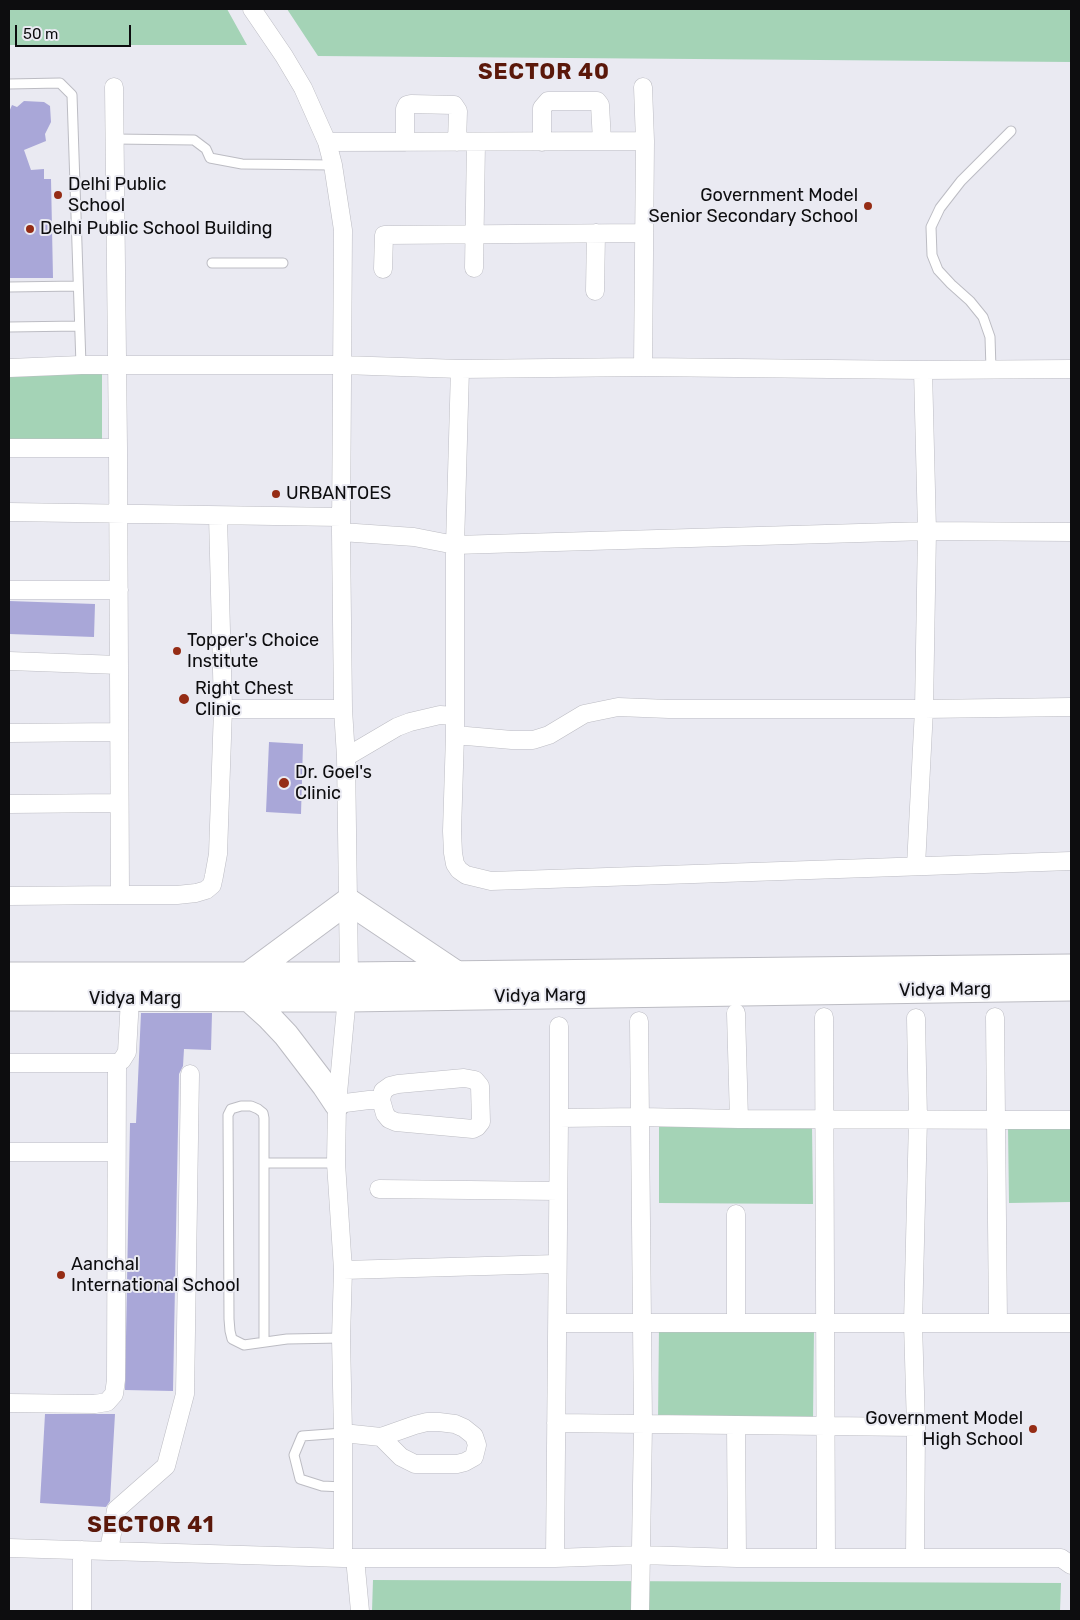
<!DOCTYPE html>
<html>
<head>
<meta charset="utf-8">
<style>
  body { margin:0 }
  #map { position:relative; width:1080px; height:1620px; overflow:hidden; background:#eaeaf2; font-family:Rubik,sans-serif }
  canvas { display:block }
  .frame { position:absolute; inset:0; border:10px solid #0d0d0f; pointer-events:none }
  .scale { position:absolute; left:15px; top:25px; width:116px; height:22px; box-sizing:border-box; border:2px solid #0d0d0f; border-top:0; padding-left:6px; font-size:15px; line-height:18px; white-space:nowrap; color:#0d0d0f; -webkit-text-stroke:4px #eaeaf2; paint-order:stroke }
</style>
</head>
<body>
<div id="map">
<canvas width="1080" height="1620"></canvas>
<div class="frame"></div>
<div class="scale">50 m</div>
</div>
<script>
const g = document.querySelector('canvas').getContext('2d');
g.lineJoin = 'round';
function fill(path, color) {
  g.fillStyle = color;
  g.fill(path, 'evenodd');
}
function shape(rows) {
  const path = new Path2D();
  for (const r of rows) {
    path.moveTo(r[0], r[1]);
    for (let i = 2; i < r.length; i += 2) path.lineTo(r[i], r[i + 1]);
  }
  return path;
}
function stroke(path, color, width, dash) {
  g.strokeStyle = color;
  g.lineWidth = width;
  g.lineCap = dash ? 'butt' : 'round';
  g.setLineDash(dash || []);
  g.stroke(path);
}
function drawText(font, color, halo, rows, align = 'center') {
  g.font = font + ' Rubik,sans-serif';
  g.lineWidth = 4;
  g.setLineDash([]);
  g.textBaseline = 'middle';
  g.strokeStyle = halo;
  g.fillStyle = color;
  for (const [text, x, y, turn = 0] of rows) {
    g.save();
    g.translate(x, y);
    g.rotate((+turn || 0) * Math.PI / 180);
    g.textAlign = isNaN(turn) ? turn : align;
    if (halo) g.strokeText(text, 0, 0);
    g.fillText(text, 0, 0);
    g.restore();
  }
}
const green = shape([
  [9,9,227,9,247,45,9,45],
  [287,9,1071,9,1071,62,318,56],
  [9,364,102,365,102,442,9,441],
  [659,1126,812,1127,813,1204,659,1203],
  [1071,1126,1071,1202,1009,1203,1008,1127],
  [659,1327,814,1329,813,1421,658,1420],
  [373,1580,1061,1583,1060,1611,372,1611]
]);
const building = shape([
  [24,101,44,102,50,106,51,122,45,134,46,141,24,150,31,170,44,169,44,179,51,179,53,278,9,278,9,112,12,105,17,107],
  [9,601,95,604,94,637,9,634],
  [269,742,303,744,301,814,266,812],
  [141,1013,212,1013,211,1050,184,1049,183,1066,179,1074,173,1391,125,1390,130,1123,136,1123],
  [45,1414,115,1414,110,1501,106,1507,40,1503]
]);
const service = shape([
  [9,84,60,83,72,95,81,365],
  [114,139,194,140,206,149,210,158,242,164,333,165],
  [212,263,283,263],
  [9,287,78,286],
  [9,327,79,326],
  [991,369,990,337,983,317,970,301,951,284,938,270,932,255,931,227,940,208,961,181,1011,131],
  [264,1163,336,1163],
  [264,1342,264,1118,263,1113,258,1109,251,1106,241,1106,231,1109,228,1115,229,1319,230,1331,232,1339,244,1345,287,1339,341,1338],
  [343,1487,322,1486,300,1479,294,1455,302,1436,343,1433]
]);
const minor = shape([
  [252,9,284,56,303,88,327,142,333,165,343,230,341,532,343,709,346,757,349,975,337,1104,336,1163,343,1270,341,1338,343,1433,343,1558],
  [114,87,118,448,120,895,177,895,196,893,206,890,212,885,214,876,218,854,223,709,218,516],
  [643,87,645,141,643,367],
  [327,142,645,141],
  [405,142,405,109,407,105,411,104,454,105,458,111,457,142],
  [542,142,542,108,548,101,597,101,600,105,602,141],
  [474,268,476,142],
  [383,269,384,235,643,233],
  [595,291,596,233],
  [9,368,81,365,343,365,460,369,643,367,923,370,1071,369],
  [460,369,455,545,455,735,452,831,453,853,455,864,459,870,466,875,491,881,1071,861],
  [9,448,118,448],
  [9,512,341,517],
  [341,532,414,537,455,545,927,531,1071,532],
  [9,590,119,590],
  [9,661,119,665],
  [223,709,343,709],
  [9,733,119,732],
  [455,735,512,740,533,740,549,735,584,714,618,707,669,709,924,709,1071,707],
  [346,757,397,727,410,722,440,715,455,716],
  [9,804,119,803],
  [916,866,924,709,927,531,923,370],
  [9,896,120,895],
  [736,1013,739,1119],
  [824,1017,826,1558],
  [995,1017,998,1323],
  [639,1021,643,1424,640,1611],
  [9,1063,117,1063],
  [337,1104,369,1100,381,1100,383,1091,390,1086,398,1084,464,1078,475,1080,480,1086,481,1122,477,1127,473,1129,396,1122,389,1119,385,1114,381,1100],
  [559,1118,641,1117,739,1119,1071,1120],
  [9,1152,116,1152],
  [379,1189,558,1191],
  [343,1270,557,1264],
  [558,1323,1071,1323],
  [736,1323,736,1214],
  [9,1403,95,1404,107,1402,114,1394,116,1380,117,1063,122,1060,127,1052,130,999],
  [556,1423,916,1427],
  [736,1425,737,1558],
  [343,1433,381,1437,415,1425,427,1422,439,1422,455,1424,464,1428,474,1436,477,1445,474,1457,465,1462,457,1464,415,1464,401,1457,381,1437],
  [9,1548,343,1558,555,1558,641,1555,737,1558,1061,1558,1071,1565],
  [109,1551,116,1510,166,1466,185,1394,190,1074],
  [355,1558,360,1611],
  [555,1558,559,1118,559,1026],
  [915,1558,916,1427,913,1323,918,1119,916,1018],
  [82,1611,82,1550]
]);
const secondary = shape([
  [9,975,349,975,1071,967],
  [248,975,348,901,457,974],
  [9,998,348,999,1071,988],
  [249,999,269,1017,286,1035,325,1086,337,1104]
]);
const markers = [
  [58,195,5,"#952c15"],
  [868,206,5,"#952c15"],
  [30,229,5,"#952c15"],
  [276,494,5,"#952c15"],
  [177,651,5,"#952c15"],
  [184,699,6,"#952c15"],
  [284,783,6,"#952c15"],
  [61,1275,5,"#952c15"],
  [1033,1429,5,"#952c15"]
];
const poiNames = [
  ["Delhi Public",68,185],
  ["School",68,206],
  ["Government Model",858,196,"right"],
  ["Senior Secondary School",858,217,"right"],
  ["Delhi Public School Building",40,229],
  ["URBANTOES",286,494],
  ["Topper's Choice",187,641],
  ["Institute",187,662],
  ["Right Chest",195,689],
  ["Clinic",195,710],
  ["Dr. Goel's",295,773],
  ["Clinic",295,794],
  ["Aanchal",71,1265],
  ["International School",71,1286],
  ["Government Model",1023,1419,"right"],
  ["High School",1023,1440,"right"]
];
const streetNames = [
  ["Vidya Marg",945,990,-1],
  ["Vidya Marg",540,996,-1],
  ["Vidya Marg",135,999]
];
const districtNames = [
  ["SECTOR 40",544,73],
  ["SECTOR 41",151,1526]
];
fill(green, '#a4d3b6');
fill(building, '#a9a7d8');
stroke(service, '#bcbcc3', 11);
stroke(minor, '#bcbcc3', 19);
stroke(secondary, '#bcbcc3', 27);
stroke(service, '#fff', 9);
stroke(minor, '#fff', 18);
stroke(secondary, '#fff', 25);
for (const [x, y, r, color] of markers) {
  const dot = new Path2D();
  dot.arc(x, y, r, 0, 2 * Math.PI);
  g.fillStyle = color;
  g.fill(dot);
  stroke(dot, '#eaeaf2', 2);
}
drawText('18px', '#0d0d0f', '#eaeaf2', poiNames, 'left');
drawText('18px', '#0d0d0f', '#eaeaf2', streetNames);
g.letterSpacing = '1px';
drawText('bold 22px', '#5b180a', '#eaeaf2', districtNames);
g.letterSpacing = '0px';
</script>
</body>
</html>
